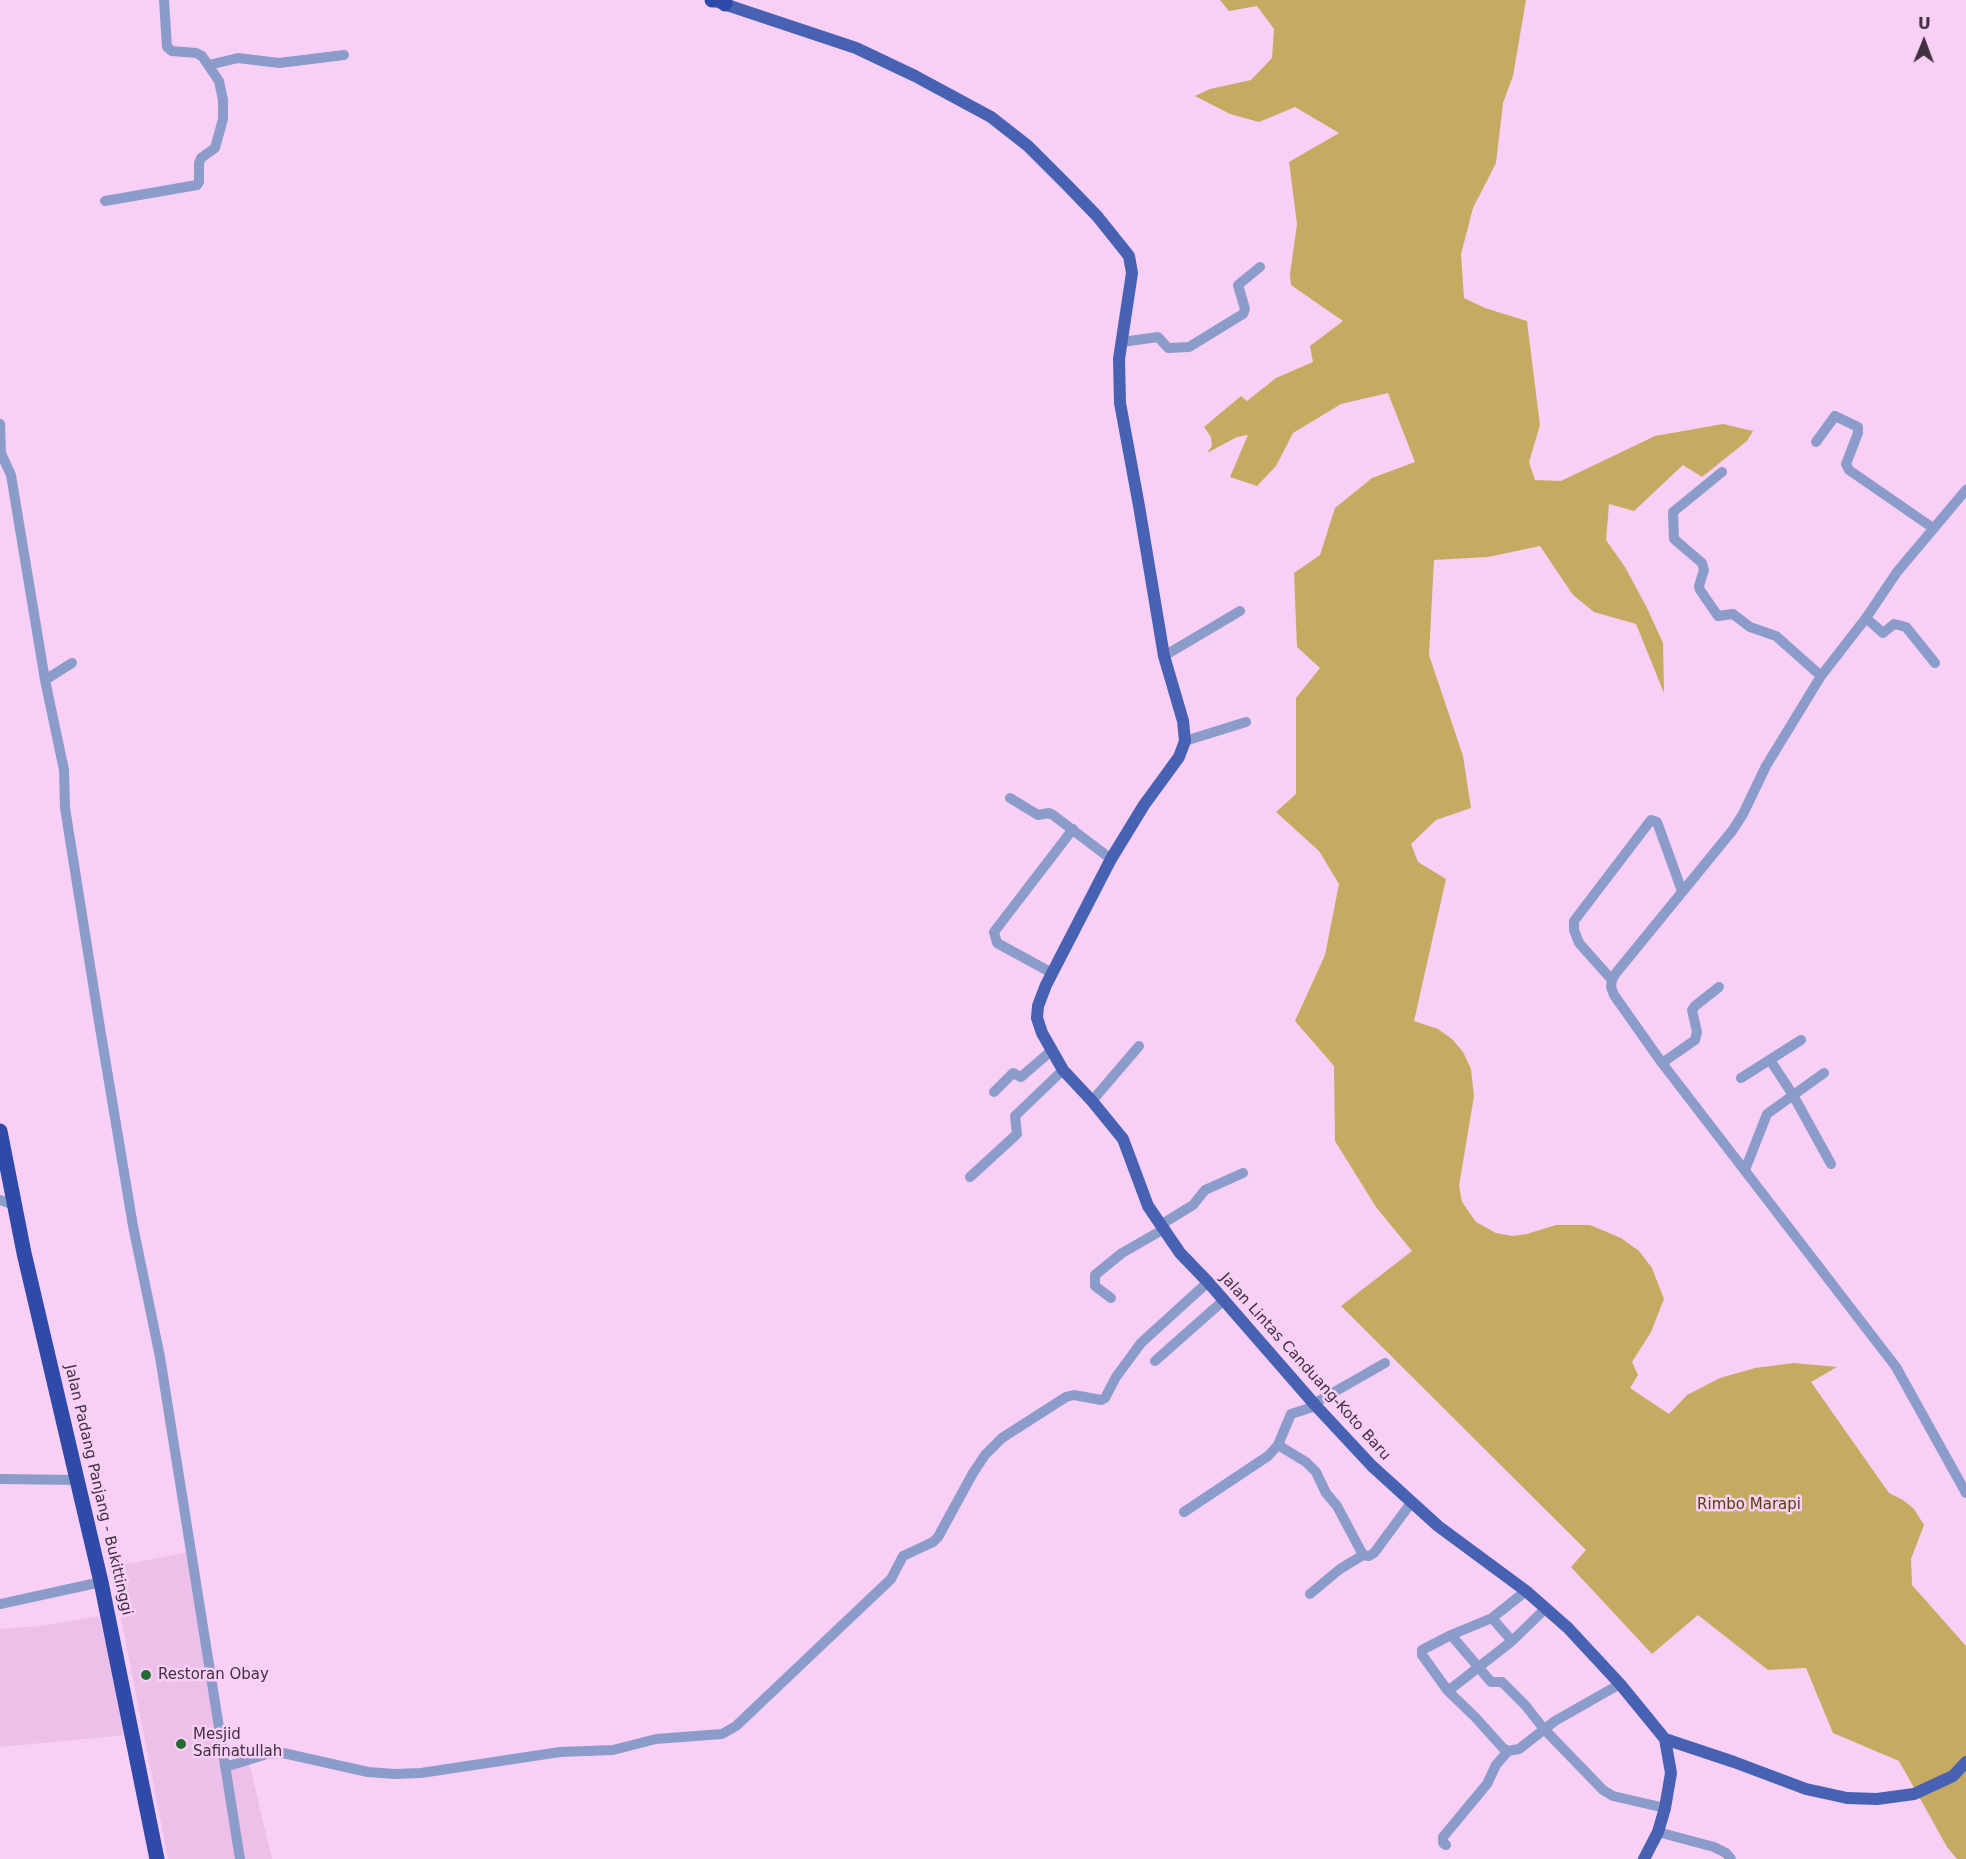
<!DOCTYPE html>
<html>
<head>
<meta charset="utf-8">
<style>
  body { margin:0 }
  #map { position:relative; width:1966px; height:1859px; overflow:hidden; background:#f8d0f6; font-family:"DejaVu Sans",sans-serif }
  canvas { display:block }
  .north { position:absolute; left:1894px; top:12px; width:60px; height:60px; -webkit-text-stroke:4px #f8d0f6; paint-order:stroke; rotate:1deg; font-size:16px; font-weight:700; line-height:24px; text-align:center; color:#413140 }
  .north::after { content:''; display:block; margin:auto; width:21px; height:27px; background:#413140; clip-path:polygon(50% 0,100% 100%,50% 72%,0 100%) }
</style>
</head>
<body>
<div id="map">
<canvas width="1966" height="1859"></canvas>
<div class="north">U</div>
</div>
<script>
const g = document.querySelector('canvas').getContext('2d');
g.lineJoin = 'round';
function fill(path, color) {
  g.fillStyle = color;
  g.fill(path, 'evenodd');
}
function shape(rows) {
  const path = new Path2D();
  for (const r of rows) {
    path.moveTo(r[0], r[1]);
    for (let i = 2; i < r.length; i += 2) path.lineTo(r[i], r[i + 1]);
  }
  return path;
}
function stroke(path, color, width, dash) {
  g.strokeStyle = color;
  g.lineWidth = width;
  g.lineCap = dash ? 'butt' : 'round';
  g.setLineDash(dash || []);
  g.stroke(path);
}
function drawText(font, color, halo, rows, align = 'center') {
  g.font = font + ' "DejaVu Sans",sans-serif';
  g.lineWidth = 5;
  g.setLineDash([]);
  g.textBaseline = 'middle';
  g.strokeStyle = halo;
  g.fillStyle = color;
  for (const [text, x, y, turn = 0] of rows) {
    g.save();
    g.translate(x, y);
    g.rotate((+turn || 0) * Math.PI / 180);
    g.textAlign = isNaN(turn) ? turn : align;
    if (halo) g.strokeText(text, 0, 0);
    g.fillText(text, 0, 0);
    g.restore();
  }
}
const built = shape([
  [189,1552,227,1761,248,1758,272,1859,168,1859,111,1567],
  [99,1616,128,1735,0,1747,0,1629,39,1626]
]);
const forest = shape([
  [1220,0,1526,0,1513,76,1503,103,1496,163,1473,208,1461,254,1464,298,1485,308,1527,321,1540,425,1529,462,1535,480,1561,481,1655,436,1723,424,1753,431,1747,441,1702,477,1683,465,1634,511,1609,504,1606,540,1625,567,1647,608,1663,643,1664,693,1636,624,1594,612,1573,595,1540,546,1488,557,1434,560,1429,655,1463,756,1471,808,1436,820,1411,844,1418,862,1446,879,1414,1021,1438,1029,1452,1039,1463,1052,1471,1069,1474,1096,1459,1186,1462,1202,1476,1222,1496,1233,1512,1236,1527,1234,1556,1225,1590,1225,1621,1238,1639,1251,1652,1268,1664,1299,1651,1332,1632,1362,1638,1375,1630,1388,1669,1414,1687,1395,1720,1378,1755,1368,1794,1363,1837,1367,1811,1382,1889,1493,1903,1500,1914,1509,1924,1525,1911,1559,1912,1585,1966,1646,1966,1859,1957,1859,1947,1847,1899,1761,1833,1733,1806,1668,1768,1670,1698,1615,1652,1654,1571,1567,1586,1550,1341,1306,1412,1251,1376,1207,1335,1141,1334,1066,1295,1021,1325,955,1339,884,1319,851,1276,812,1296,794,1296,698,1320,668,1297,647,1294,573,1320,555,1335,508,1372,478,1415,462,1388,393,1341,404,1293,433,1276,466,1257,486,1230,477,1248,435,1237,437,1207,453,1212,446,1211,437,1204,427,1241,396,1247,401,1276,378,1313,362,1310,346,1343,321,1291,285,1290,274,1297,224,1289,162,1339,133,1295,107,1259,122,1230,114,1195,96,1210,89,1251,80,1272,58,1274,29,1257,6,1229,11]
]);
const minor = shape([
  [209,65,238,58,279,63,344,55],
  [105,201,197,185,199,182,199,163,201,158,215,148,223,119,223,100,219,81,202,56,196,53,172,51,167,47,164,0],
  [1122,342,1158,337,1168,348,1189,347,1243,314,1245,309,1238,285,1260,267],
  [0,424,1,453,11,475,45,680,64,770,65,808,100,1028,133,1226,160,1357,240,1859],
  [1816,442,1835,416,1858,427,1858,433,1846,464,1849,470,1933,528],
  [1722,472,1673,512,1674,539,1702,563,1704,570,1699,586,1700,590,1718,616,1733,614,1750,627,1776,636,1821,676],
  [1966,490,1897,572,1866,618,1821,676,1766,766,1743,814,1732,831,1616,973,1612,980,1611,987,1614,995,1662,1063,1896,1367,1966,1493],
  [1866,618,1883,633,1894,624,1906,627,1935,663],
  [1164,656,1240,611],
  [45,680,72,663],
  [1185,741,1246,722],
  [1010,798,1038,815,1049,813,1053,815,1111,859],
  [1052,973,997,943,994,932,1073,829],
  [1612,980,1579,943,1574,930,1574,921,1651,820,1657,822,1682,891],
  [1770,1060,1793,1095,1831,1164],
  [1662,1063,1695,1040,1697,1032,1692,1010,1695,1006,1719,987],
  [1741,1078,1801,1040],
  [994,1092,1013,1073,1021,1077,1051,1051],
  [1092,1101,1139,1046],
  [1745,1170,1767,1114,1824,1073],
  [970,1177,1017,1134,1015,1116,1063,1070],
  [0,1200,14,1205],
  [1162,1224,1193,1205,1205,1190,1243,1173],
  [1111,1298,1095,1286,1095,1275,1122,1253,1164,1229],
  [1155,1361,1224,1300],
  [1315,1403,1385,1363],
  [1278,1445,1306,1462,1316,1472,1326,1493,1337,1506,1363,1555],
  [0,1479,78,1480],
  [1184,1512,1268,1456,1278,1445,1291,1414,1316,1406],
  [1526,1591,1492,1618,1451,1635,1422,1650,1422,1655,1448,1691,1475,1717,1503,1748,1508,1751,1519,1749,1555,1721,1620,1684],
  [1310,1594,1340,1569,1363,1555,1369,1556,1374,1553,1411,1503],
  [0,1604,101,1582],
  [1492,1618,1512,1641],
  [1451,1635,1491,1682,1502,1682,1525,1705,1544,1729,1603,1790,1613,1796,1665,1808],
  [1448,1691,1512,1641,1546,1608],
  [225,1767,267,1754,283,1753,368,1772,395,1774,421,1773,560,1752,613,1750,656,1739,722,1734,736,1726,891,1579,903,1556,933,1542,938,1537,973,1473,985,1455,1002,1438,1066,1397,1074,1395,1101,1400,1105,1398,1116,1377,1141,1343,1208,1282],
  [1658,1832,1714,1847,1726,1853,1731,1859],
  [1446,1845,1443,1843,1443,1837,1487,1784,1496,1765,1508,1751]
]);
const major = shape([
  [718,2,856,48,915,76,991,117,1028,146,1066,184,1097,216,1129,256,1132,273,1119,359,1120,403,1139,506,1164,656,1183,721,1185,741,1179,757,1144,805,1111,859,1046,985,1038,1006,1037,1018,1042,1033,1063,1070,1092,1101,1123,1139,1148,1206,1180,1253,1208,1282,1316,1406,1372,1466,1438,1526,1526,1591,1568,1628,1620,1684,1665,1739,1734,1762,1806,1789,1847,1798,1877,1799,1914,1794,1953,1776,1966,1762],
  [1644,1859,1658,1832,1665,1808,1671,1773,1665,1739]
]);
const highway = shape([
  [712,0,714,0],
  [725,4,725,0],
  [0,1131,24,1253,101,1582,157,1859]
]);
const markers = [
  [146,1675,6,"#256a35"],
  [181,1744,6,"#256a35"]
];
const streetNames = [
  ["Jalan Lintas Canduang-Koto Baru",1305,1367,48],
  ["Jalan Padang Panjang - Bukittinggi",98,1490,77]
];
const parkNames = [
  ["Rimbo Marapi",1749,1505]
];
const poiNames = [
  ["Restoran Obay",158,1675],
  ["Mesjid",193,1735],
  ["Safinatullah",193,1752]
];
fill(built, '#edc0ea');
fill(forest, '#c6aa62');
stroke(minor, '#8b9cca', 10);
stroke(major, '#4761b3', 12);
stroke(highway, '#304aaa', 15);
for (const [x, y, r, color] of markers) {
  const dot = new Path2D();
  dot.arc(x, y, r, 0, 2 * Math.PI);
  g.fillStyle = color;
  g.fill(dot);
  stroke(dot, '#f8d0f6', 2);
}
drawText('15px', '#413140', '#f8d0f6', streetNames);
drawText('15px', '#564206', '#f8d0f6', parkNames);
drawText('15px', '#413140', '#f8d0f6', poiNames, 'left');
</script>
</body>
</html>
